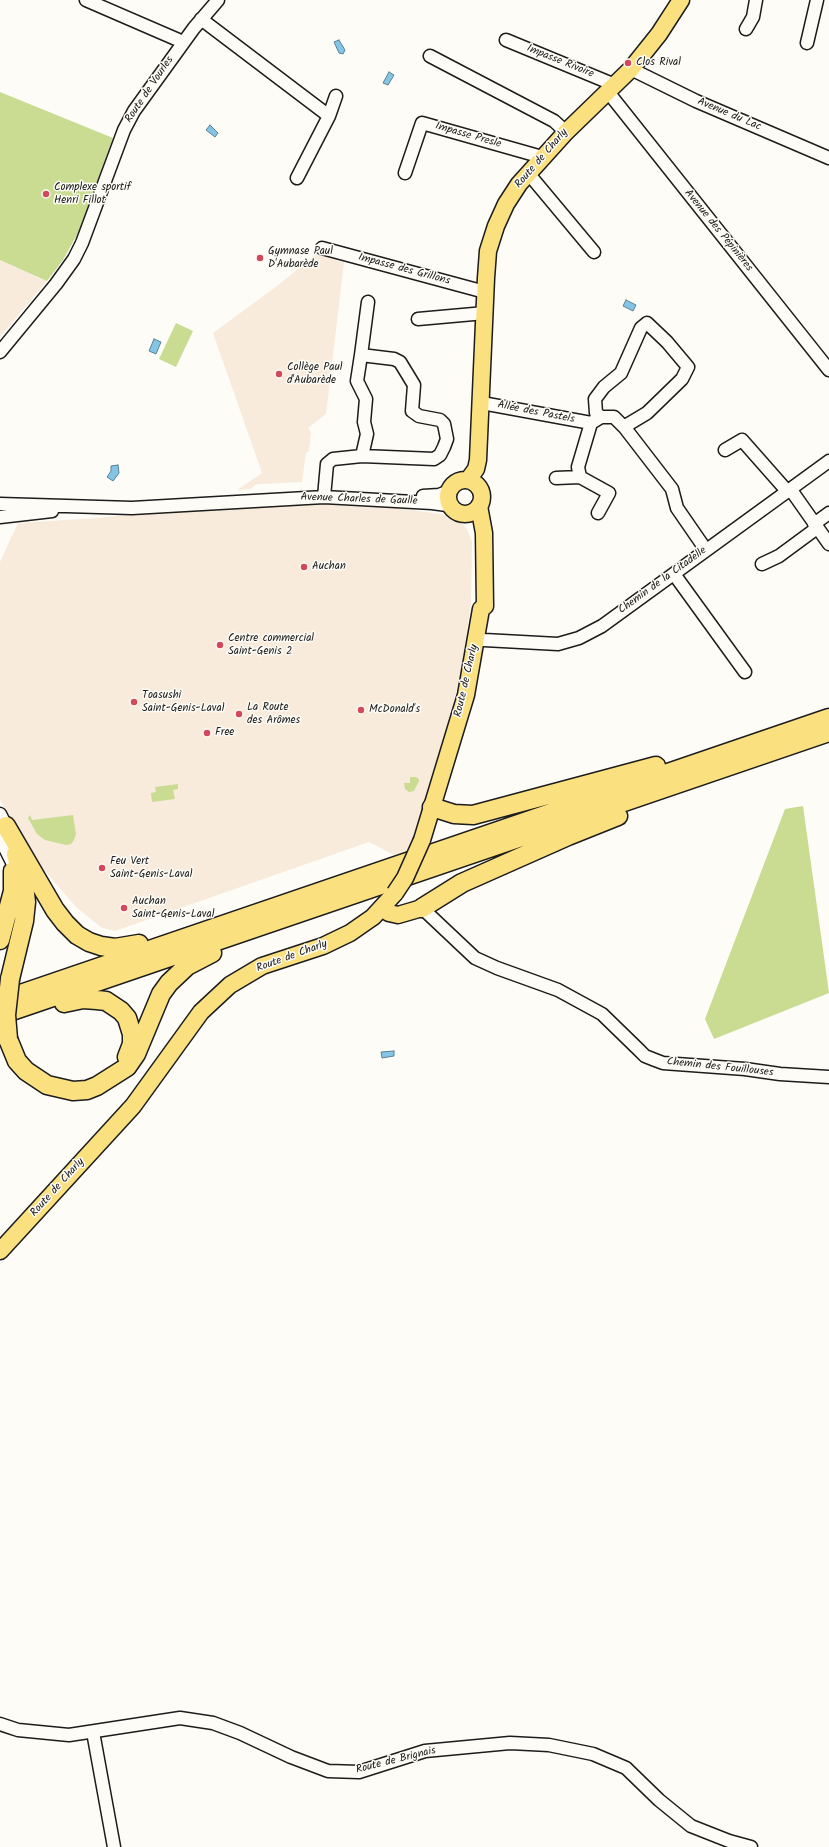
<!DOCTYPE html>
<html>
<head>
<meta charset="utf-8">
<style>
  body { margin:0 }
  canvas { display:block; background:#fdfcf7 }
</style>
</head>
<body>
<canvas width="829" height="1847"></canvas>
<script>
const g = document.querySelector('canvas').getContext('2d');
g.lineJoin = 'round';
function fill(path, color) {
  g.fillStyle = color;
  g.fill(path, 'evenodd');
}
function shape(rows) {
  const path = new Path2D();
  for (const r of rows) {
    if (r.length === 3) {
      path.moveTo(r[0] + r[2], r[1]);
      path.arc(r[0], r[1], r[2], 0, 2 * Math.PI);
      continue;
    }
    path.moveTo(r[0], r[1]);
    for (let i = 2; i < r.length; i += 2) path.lineTo(r[i], r[i + 1]);
  }
  return path;
}
function stroke(path, color, width, dash) {
  g.strokeStyle = color;
  g.lineWidth = width;
  g.lineCap = dash ? 'butt' : 'round';
  g.setLineDash(dash || []);
  g.stroke(path);
}
function drawText(font, color, halo, rows, align = 'center') {
  g.font = font + ' Kalam,sans-serif';
  g.lineWidth = 3;
  g.setLineDash([]);
  g.textBaseline = 'middle';
  g.strokeStyle = halo;
  g.fillStyle = color;
  for (const [text, x, y, turn = 0] of rows) {
    g.save();
    g.translate(x, y);
    g.rotate((+turn || 0) * Math.PI / 180);
    g.textAlign = isNaN(turn) ? turn : align;
    if (halo) g.strokeText(text, 0, 0);
    g.fillText(text, 0, 0);
    g.restore();
  }
}
const built = shape([
  [316,254,344,262,326,414,308,428,311,432,309,451,306,453,302,482,261,484,255,485,251,489,237,490,262,473,213,333,277,286],
  [0,260,47,281,0,337],
  [334,499,447,515,459,520,467,529,472,542,471,603,462,665,450,720,410,850,394,855,369,842,115,931,102,928,76,907,26,849,0,800,0,562,18,523,97,518,178,509]
]);
const green = shape([
  [0,92,113,138,78,233,63,260,47,281,0,260],
  [176,323,193,331,176,367,159,359],
  [410,777,415,777,418,778,419,781,414,791,409,792,405,789,404,783,410,783],
  [178,784,178,789,173,790,175,799,152,802,151,793,156,792,155,787],
  [803,806,829,993,714,1039,705,1019,785,809],
  [30,815,32,820,73,815,76,834,74,840,71,844,66,845,45,840,37,834,28,818]
]);
const water = shape([
  [339,40,345,50,343,54,339,53,334,42,339,40],
  [389,72,394,75,388,85,383,83,389,72],
  [210,125,218,133,215,137,206,130,210,125],
  [626,300,636,305,633,311,623,306,626,300],
  [154,339,161,342,156,354,149,351,154,339],
  [118,465,119,473,113,481,107,477,111,471,111,466,118,465],
  [394,1051,394,1056,382,1058,381,1052,394,1051]
]);
const minor = shape([
  [86,0,183,42],
  [201,19,329,116,297,178],
  [746,29,753,17,756,0],
  [506,40,615,85],
  [807,43,817,0],
  [430,56,554,121,566,132],
  [631,69,696,101,829,158],
  [608,92,829,370],
  [329,116,336,96],
  [405,173,422,123,542,157],
  [528,173,594,252],
  [322,248,485,292],
  [418,319,485,313],
  [0,352,56,284,74,259,82,243,124,130,134,111,194,28,218,0],
  [361,355,368,302],
  [482,403,591,423,601,417,614,417,625,428,672,489,677,508,706,550],
  [601,417,596,413,595,399,604,387,621,373,641,328,647,323,667,342,688,367,682,379,647,413,627,425,625,428],
  [725,450,742,440,787,491],
  [580,477,578,467,591,423],
  [556,478,580,477,609,493,598,513],
  [791,490,829,544],
  [423,496,439,495,450,491],
  [324,497,327,464,333,459,362,456,434,459,440,455,444,447,447,439,444,424,440,420,419,416,412,411,414,385,400,362,394,359,361,355,357,381,366,399,364,422,367,434,362,456],
  [0,504,132,508,324,497,432,503,447,505,453,508],
  [0,517,52,511],
  [814,524,829,513],
  [762,564,779,556,817,528],
  [674,574,745,672],
  [477,638,484,640,558,644,579,638,602,626,829,461],
  [0,814,6,826],
  [0,838,12,862],
  [422,908,475,958,497,968,558,990,602,1014,638,1049,645,1056,655,1060,663,1063,745,1069,780,1074,829,1077],
  [0,1724,18,1730,69,1735,180,1718,213,1723,240,1733,291,1757,328,1771,359,1772,425,1751,510,1743,549,1745,593,1754,626,1768,659,1800,691,1826,729,1841,751,1847],
  [93,1732,114,1847]
]);
const major = shape([
  [468,480,476,469,478,460,486,278,488,251,496,226,506,204,519,184,566,132,631,69,659,34,681,0],
  [465,497,17],
  [422,840,466,695,481,609,485,606,484,533,479,506],
  [382,908,389,913,398,915,422,908],
  [0,1251,133,1106,201,1012,230,985,262,966,323,946,350,933,373,917,395,893]
]);
const highway = shape([
  [432,807,454,814,473,815,656,766],
  [6,826,55,910,65,923,77,935,89,942,101,946,115,948,139,944],
  [422,908,462,883,568,836,618,816],
  [0,940,13,891,13,871],
  [10,979,24,921,26,902,24,885,16,854],
  [0,1001,829,718],
  [64,1003,83,999,97,1000,106,1001,121,1011,127,1018,132,1034,132,1044,127,1057],
  [0,1015,829,732],
  [8,1039,17,1061,26,1071,47,1085,73,1091,87,1090,97,1086,127,1067,136,1054,161,994,169,983,187,966,212,953]
]);
const majorBridge = shape([
  [395,893,405,878,422,840]
]);
const highwayBridge = shape([
  [8,1039,6,1015,10,979]
]);
const markers = [
  [628,63,4,"#d1495b"],
  [46,194,4,"#d1495b"],
  [260,258,4,"#d1495b"],
  [279,374,4,"#d1495b"],
  [304,567,4,"#d1495b"],
  [220,645,4,"#d1495b"],
  [134,702,4,"#d1495b"],
  [361,710,4,"#d1495b"],
  [239,714,4,"#d1495b"],
  [207,733,4,"#d1495b"],
  [102,868,4,"#d1495b"],
  [124,908,4,"#d1495b"]
];
const streetNames = [
  ["Impasse Rivoire",560,62,22],
  ["Route de Vourles",150,90,-56],
  ["Avenue du Lac",729,115,23],
  ["Impasse Presle",468,136,16],
  ["Route de Charly",542,159,-49],
  ["Avenue des Pépinières",718,231,51],
  ["Impasse des Grillons",404,270,15],
  ["Allée des Pastels",536,413,11],
  ["Avenue Charles de Gaulle",359,500,2],
  ["Chemin de la Citadelle",663,581,-36],
  ["Route de Charly",467,681,-77],
  ["Route de Charly",292,957,-20],
  ["Chemin des Fouillouses",720,1068,6],
  ["Route de Charly",58,1188,-48],
  ["Route de Brignais",396,1761,-14]
];
const poiNames = [
  ["Clos Rival",636,63],
  ["Complexe sportif",54,188],
  ["Henri Fillot",54,201],
  ["Gymnase Paul",268,252],
  ["D'Aubarède",268,265],
  ["Collège Paul",287,368],
  ["d'Aubarède",287,381],
  ["Auchan",312,567],
  ["Centre commercial",228,639],
  ["Saint-Genis 2",228,652],
  ["Toasushi",142,696],
  ["Saint-Genis-Laval",142,709],
  ["La Route",247,708],
  ["des Arômes",247,721],
  ["McDonald's",369,710],
  ["Free",215,733],
  ["Feu Vert",110,862],
  ["Saint-Genis-Laval",110,875],
  ["Auchan",132,902],
  ["Saint-Genis-Laval",132,915]
];
fill(built, '#f8ebdb');
fill(green, '#c9dc91');
fill(water, '#84c5e5');
stroke(water, '#5a8195', 1);
stroke(minor, '#1c1c1c', 15);
stroke(major, '#1c1c1c', 19);
stroke(highway, '#1c1c1c', 21);
stroke(minor, '#fdfcf7', 12);
stroke(major, '#fbe080', 16);
stroke(highway, '#fbe080', 18);
stroke(majorBridge, '#1c1c1c', 19, []);
stroke(highwayBridge, '#1c1c1c', 21, []);
stroke(majorBridge, '#fbe080', 16);
stroke(highwayBridge, '#fbe080', 18);
for (const [x, y, r, color] of markers) {
  const dot = new Path2D();
  dot.arc(x, y, r, 0, 2 * Math.PI);
  g.fillStyle = color;
  g.fill(dot);
  stroke(dot, '#fdfcf7', 1.5);
}
drawText('11px', '#1c1c1c', '#fdfcf7', streetNames);
drawText('11px', '#1c1c1c', '#fdfcf7', poiNames, 'left');
</script>
</body>
</html>
